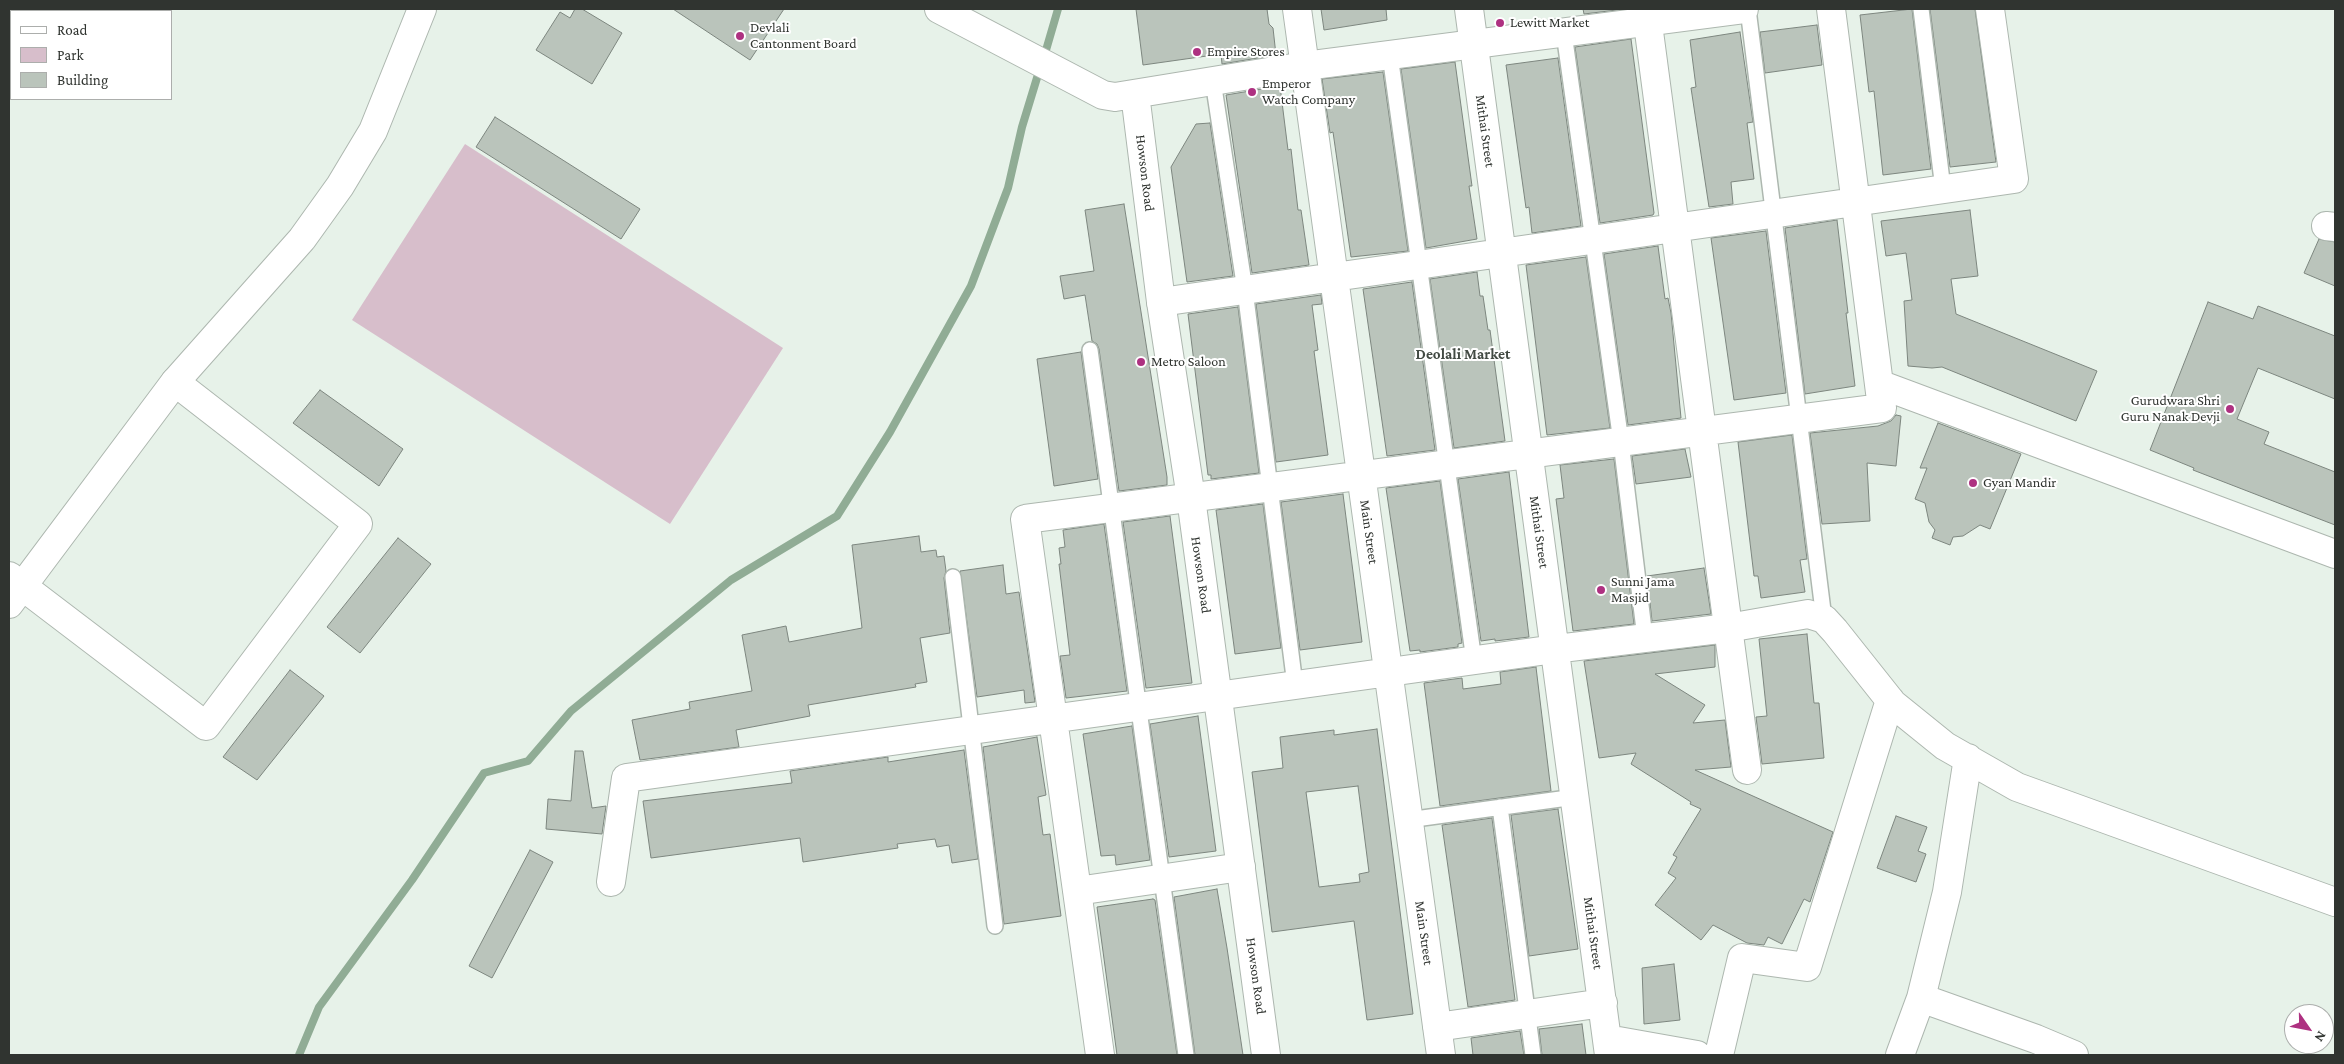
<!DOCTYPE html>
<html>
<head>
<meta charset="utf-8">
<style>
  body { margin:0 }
  #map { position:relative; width:2344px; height:1064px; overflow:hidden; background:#e7f2e9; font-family:"Crimson Pro",serif }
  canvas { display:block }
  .frame { position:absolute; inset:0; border:10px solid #303430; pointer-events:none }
  .legend { position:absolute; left:10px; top:10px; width:162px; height:90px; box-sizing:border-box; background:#fff; border:1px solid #acaeac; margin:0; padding:6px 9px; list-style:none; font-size:15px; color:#303430 }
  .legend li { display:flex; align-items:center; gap:10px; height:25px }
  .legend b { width:25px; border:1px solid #acaeac }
  .north { position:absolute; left:2284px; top:1004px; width:50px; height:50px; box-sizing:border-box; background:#fff; border:1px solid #acaeac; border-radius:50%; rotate:123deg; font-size:14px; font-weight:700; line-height:20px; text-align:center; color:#303430 }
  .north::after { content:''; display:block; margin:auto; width:18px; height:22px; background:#ae3181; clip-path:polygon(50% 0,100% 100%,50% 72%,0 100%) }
</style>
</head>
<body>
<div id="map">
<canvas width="2344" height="1064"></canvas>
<div class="frame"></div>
<ul class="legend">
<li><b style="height:6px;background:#fff"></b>Road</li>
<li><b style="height:14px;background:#d7becb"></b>Park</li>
<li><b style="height:14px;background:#bac4bb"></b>Building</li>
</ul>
<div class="north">N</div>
</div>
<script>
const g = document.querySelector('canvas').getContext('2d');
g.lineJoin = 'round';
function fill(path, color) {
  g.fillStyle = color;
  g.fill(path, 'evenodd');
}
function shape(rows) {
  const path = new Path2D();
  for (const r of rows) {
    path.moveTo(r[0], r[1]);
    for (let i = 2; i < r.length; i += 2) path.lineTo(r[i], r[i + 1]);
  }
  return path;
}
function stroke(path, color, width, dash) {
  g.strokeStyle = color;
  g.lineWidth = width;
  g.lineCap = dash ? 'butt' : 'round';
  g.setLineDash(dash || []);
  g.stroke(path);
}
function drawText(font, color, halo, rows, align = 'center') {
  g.font = font + ' "Crimson Pro",serif';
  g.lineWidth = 4;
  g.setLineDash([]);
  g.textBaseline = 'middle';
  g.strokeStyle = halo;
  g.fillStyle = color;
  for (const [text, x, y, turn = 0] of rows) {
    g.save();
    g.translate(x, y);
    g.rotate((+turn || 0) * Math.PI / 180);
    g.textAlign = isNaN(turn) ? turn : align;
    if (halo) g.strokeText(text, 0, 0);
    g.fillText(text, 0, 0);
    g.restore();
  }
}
const green = shape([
  [465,144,783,348,670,524,352,320]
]);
const stream = shape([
  [1044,57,1058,9],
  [299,1055,319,1007,412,880,484,773,528,761,571,711,731,580,837,516,890,432,971,286,1008,188,1022,127,1040,68]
]);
const building = shape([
  [575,9,582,9,622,33,592,84,536,50,560,12,570,18,575,9],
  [673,9,784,9,750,60,673,9],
  [1136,9,1267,9,1269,24,1273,28,1276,55,1222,64,1221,54,1143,65,1136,9],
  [1321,9,1386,9,1387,20,1324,30,1321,9],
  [1583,9,1625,9,1584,14,1583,9],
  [1912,9,1931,169,1883,175,1874,91,1869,92,1860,15,1912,9],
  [1930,9,1975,9,1996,162,1950,167,1930,9],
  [1817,25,1822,65,1765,73,1760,32,1817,25],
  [1740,32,1753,122,1747,123,1754,179,1731,182,1733,204,1709,207,1691,88,1696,87,1690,40,1740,32],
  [1631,39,1654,213,1653,215,1600,223,1575,47,1631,39],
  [1558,58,1581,226,1532,233,1529,207,1526,208,1506,65,1558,58],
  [1455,62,1472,186,1469,186,1477,239,1426,248,1401,69,1455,62],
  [1383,72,1408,251,1351,257,1333,132,1330,133,1322,79,1383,72],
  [1280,86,1288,150,1291,149,1298,210,1301,210,1309,265,1252,273,1226,95,1280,86],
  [495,117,640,209,621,239,476,147,495,117],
  [1210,123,1233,276,1187,282,1171,167,1196,124,1210,123],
  [1124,204,1167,477,1167,485,1119,491,1099,349,1097,344,1092,341,1085,295,1064,299,1060,276,1094,271,1085,210,1124,204],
  [1970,210,1978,276,1951,279,1956,314,2097,371,2076,421,1942,367,1932,368,1908,366,1904,301,1912,300,1906,253,1886,256,1881,221,1970,210],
  [1837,220,1848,313,1846,313,1855,386,1805,394,1785,228,1837,220],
  [1766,231,1786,393,1734,400,1711,238,1766,231],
  [2319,239,2335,242,2335,286,2304,273,2319,239],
  [1658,246,1665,299,1668,298,1671,313,1681,418,1628,425,1604,254,1658,246],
  [1586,257,1610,428,1547,435,1526,265,1586,257],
  [1477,272,1480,296,1483,296,1488,330,1490,330,1505,441,1454,448,1430,279,1477,272],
  [1412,282,1435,450,1387,456,1363,289,1412,282],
  [1321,295,1322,304,1312,305,1318,350,1314,351,1328,455,1276,462,1256,304,1321,295],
  [2208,302,2253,319,2258,306,2335,336,2335,399,2258,368,2237,419,2269,432,2264,444,2335,472,2335,525,2193,470,2194,468,2150,450,2208,302],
  [1238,307,1259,473,1211,479,1211,475,1208,475,1188,314,1238,307],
  [1081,352,1098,479,1054,486,1037,359,1081,352],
  [320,390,403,449,379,486,293,423,320,390],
  [1896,415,1901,416,1896,466,1867,463,1870,521,1822,524,1810,433,1878,426,1891,421,1896,415],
  [1938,423,2021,454,1990,529,1980,525,1963,536,1953,537,1950,545,1932,538,1935,530,1929,522,1925,503,1915,499,1927,468,1920,468,1938,423],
  [1792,435,1807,559,1800,560,1805,592,1761,598,1758,576,1754,576,1738,442,1792,435],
  [1685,449,1691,477,1636,484,1632,456,1685,449],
  [1614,459,1634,624,1573,631,1556,499,1564,498,1560,465,1614,459],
  [1509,472,1529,637,1495,641,1495,639,1481,641,1458,479,1509,472],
  [1440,481,1462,643,1458,644,1458,647,1420,652,1420,650,1410,651,1386,488,1440,481],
  [1343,494,1362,642,1300,650,1281,502,1343,494],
  [1263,504,1281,648,1235,654,1216,510,1263,504],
  [1170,516,1192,683,1146,688,1123,522,1170,516],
  [1104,524,1127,691,1066,698,1060,656,1070,655,1059,564,1061,564,1059,548,1065,547,1063,530,1104,524],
  [919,536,921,552,936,550,937,557,944,556,946,571,944,578,950,633,920,638,927,682,915,684,916,687,808,705,810,716,736,730,739,747,640,760,632,720,690,709,689,702,752,691,742,635,786,626,789,642,862,628,852,545,919,536],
  [398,538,431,564,360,653,327,627,398,538],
  [1003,565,1006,594,1019,592,1035,702,1025,703,1024,690,977,697,960,571,1003,565],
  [1704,568,1711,614,1652,621,1647,576,1704,568],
  [1807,634,1814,703,1819,703,1824,758,1762,764,1756,717,1767,716,1759,639,1807,634],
  [1715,645,1715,667,1655,674,1705,705,1693,723,1725,720,1731,767,1695,770,1833,832,1810,902,1804,899,1782,944,1768,937,1764,945,1747,943,1713,925,1701,940,1655,905,1676,878,1668,873,1677,857,1673,855,1701,809,1690,804,1691,802,1631,764,1636,753,1599,758,1584,661,1715,645],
  [1536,667,1551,791,1440,806,1424,683,1462,678,1463,689,1501,684,1500,672,1536,667],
  [290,670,324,696,257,780,223,757,290,670],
  [1198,716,1216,851,1169,857,1150,724,1198,716],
  [1132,726,1150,860,1116,865,1115,855,1101,856,1083,734,1132,726],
  [1377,729,1413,1014,1367,1020,1354,921,1272,932,1252,772,1283,768,1280,737,1334,730,1334,735,1377,729],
  [1358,786,1369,872,1359,874,1360,882,1319,887,1306,792,1358,786],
  [1037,737,1046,795,1038,797,1043,835,1050,834,1061,916,1004,924,983,747,1037,737],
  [964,750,978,859,952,863,949,845,937,847,935,839,897,844,898,848,803,862,800,838,651,858,643,801,792,783,790,771,888,757,888,762,964,750],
  [575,751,583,751,592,808,606,806,602,834,546,829,548,799,571,801,575,751],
  [1558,809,1578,949,1529,956,1511,815,1558,809],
  [1896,816,1927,827,1918,851,1926,854,1916,882,1877,868,1896,816],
  [1492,818,1515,1000,1468,1007,1442,825,1492,818],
  [530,850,553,862,492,978,469,966,530,850],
  [1217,889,1227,948,1243,1055,1195,1055,1174,897,1217,889],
  [1153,899,1155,900,1177,1055,1117,1055,1097,907,1153,899],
  [1674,964,1680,1020,1644,1024,1642,968,1674,964],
  [1582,1024,1586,1055,1542,1055,1539,1029,1582,1024],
  [1520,1031,1524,1055,1473,1055,1471,1038,1520,1031]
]);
const service = shape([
  [1748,9,1824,619],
  [1921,9,1943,189],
  [1564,33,1621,442,1645,638],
  [1390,55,1474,661],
  [1213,81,1245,290,1295,685],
  [1090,350,1186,1055],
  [953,577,995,926],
  [1500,807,1533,1055],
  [1408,820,1575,797]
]);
const minor = shape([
  [1297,9,1441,1055],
  [1469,9,1609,1055],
  [1646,9,1747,770],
  [2326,226,2335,227],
  [1161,302,2014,179,1990,9],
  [1879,384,2335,554],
  [9,576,206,726,358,524,175,382],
  [611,882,626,778,1555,649,1728,628,1808,614,1824,619,1835,631,1893,704,1945,746,2017,787,2335,902],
  [1077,891,1241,867],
  [1921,998,2036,1039,2074,1055],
  [1437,1027,1603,1003],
  [1607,1039,1697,1055],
  [1100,1055,1025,519,1882,408,1831,9],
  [1719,1055,1742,958,1807,967,1890,700],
  [1900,1055,1921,998,1947,892,1968,758]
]);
const tertiary = shape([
  [939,9,1103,95,1115,97,1305,66,1744,9],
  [1135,94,1161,302,1191,498,1266,1055],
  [9,604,175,382,302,239,340,186,373,131,422,9]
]);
const markers = [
  [1500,23,5,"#ae3181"],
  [740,36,5,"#ae3181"],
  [1197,52,5,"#ae3181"],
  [1252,92,5,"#ae3181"],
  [1141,362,5,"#ae3181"],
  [2230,409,5,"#ae3181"],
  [1973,483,5,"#ae3181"],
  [1601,590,5,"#ae3181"]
];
const poiNames = [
  ["Lewitt Market",1510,23],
  ["Devlali",750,28],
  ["Cantonment Board",750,44],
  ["Empire Stores",1207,52],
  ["Emperor",1262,84],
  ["Watch Company",1262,100],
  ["Metro Saloon",1151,362],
  ["Gurudwara Shri",2220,401,"right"],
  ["Guru Nanak Devji",2220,417,"right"],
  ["Gyan Mandir",1983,483],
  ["Sunni Jama",1611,582],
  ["Masjid",1611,598]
];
const streetNames = [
  ["Mithai Street",1485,131,82],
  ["Howson Road",1145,173,83],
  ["Main Street",1369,532,82],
  ["Mithai Street",1539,532,82],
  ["Howson Road",1201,575,82],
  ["Main Street",1424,933,82],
  ["Mithai Street",1593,933,82],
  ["Howson Road",1256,976,82]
];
const neighbourhoodNames = [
  ["Deolali Market",1463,354]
];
fill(green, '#d7becb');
stroke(stream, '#90ac95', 8);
fill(building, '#bac4bb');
stroke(building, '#7d867f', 1);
stroke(service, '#adb7af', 18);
stroke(minor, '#adb7af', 30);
stroke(tertiary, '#adb7af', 30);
stroke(service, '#fff', 15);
stroke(minor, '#fff', 28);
stroke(tertiary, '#fff', 28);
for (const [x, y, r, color] of markers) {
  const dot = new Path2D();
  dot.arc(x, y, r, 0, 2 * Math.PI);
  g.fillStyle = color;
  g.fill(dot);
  stroke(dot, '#fff', 2);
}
drawText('14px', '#303430', '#fff', poiNames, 'left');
drawText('14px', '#303430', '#fff', streetNames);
drawText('bold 15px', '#424a43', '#fff', neighbourhoodNames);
</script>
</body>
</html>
